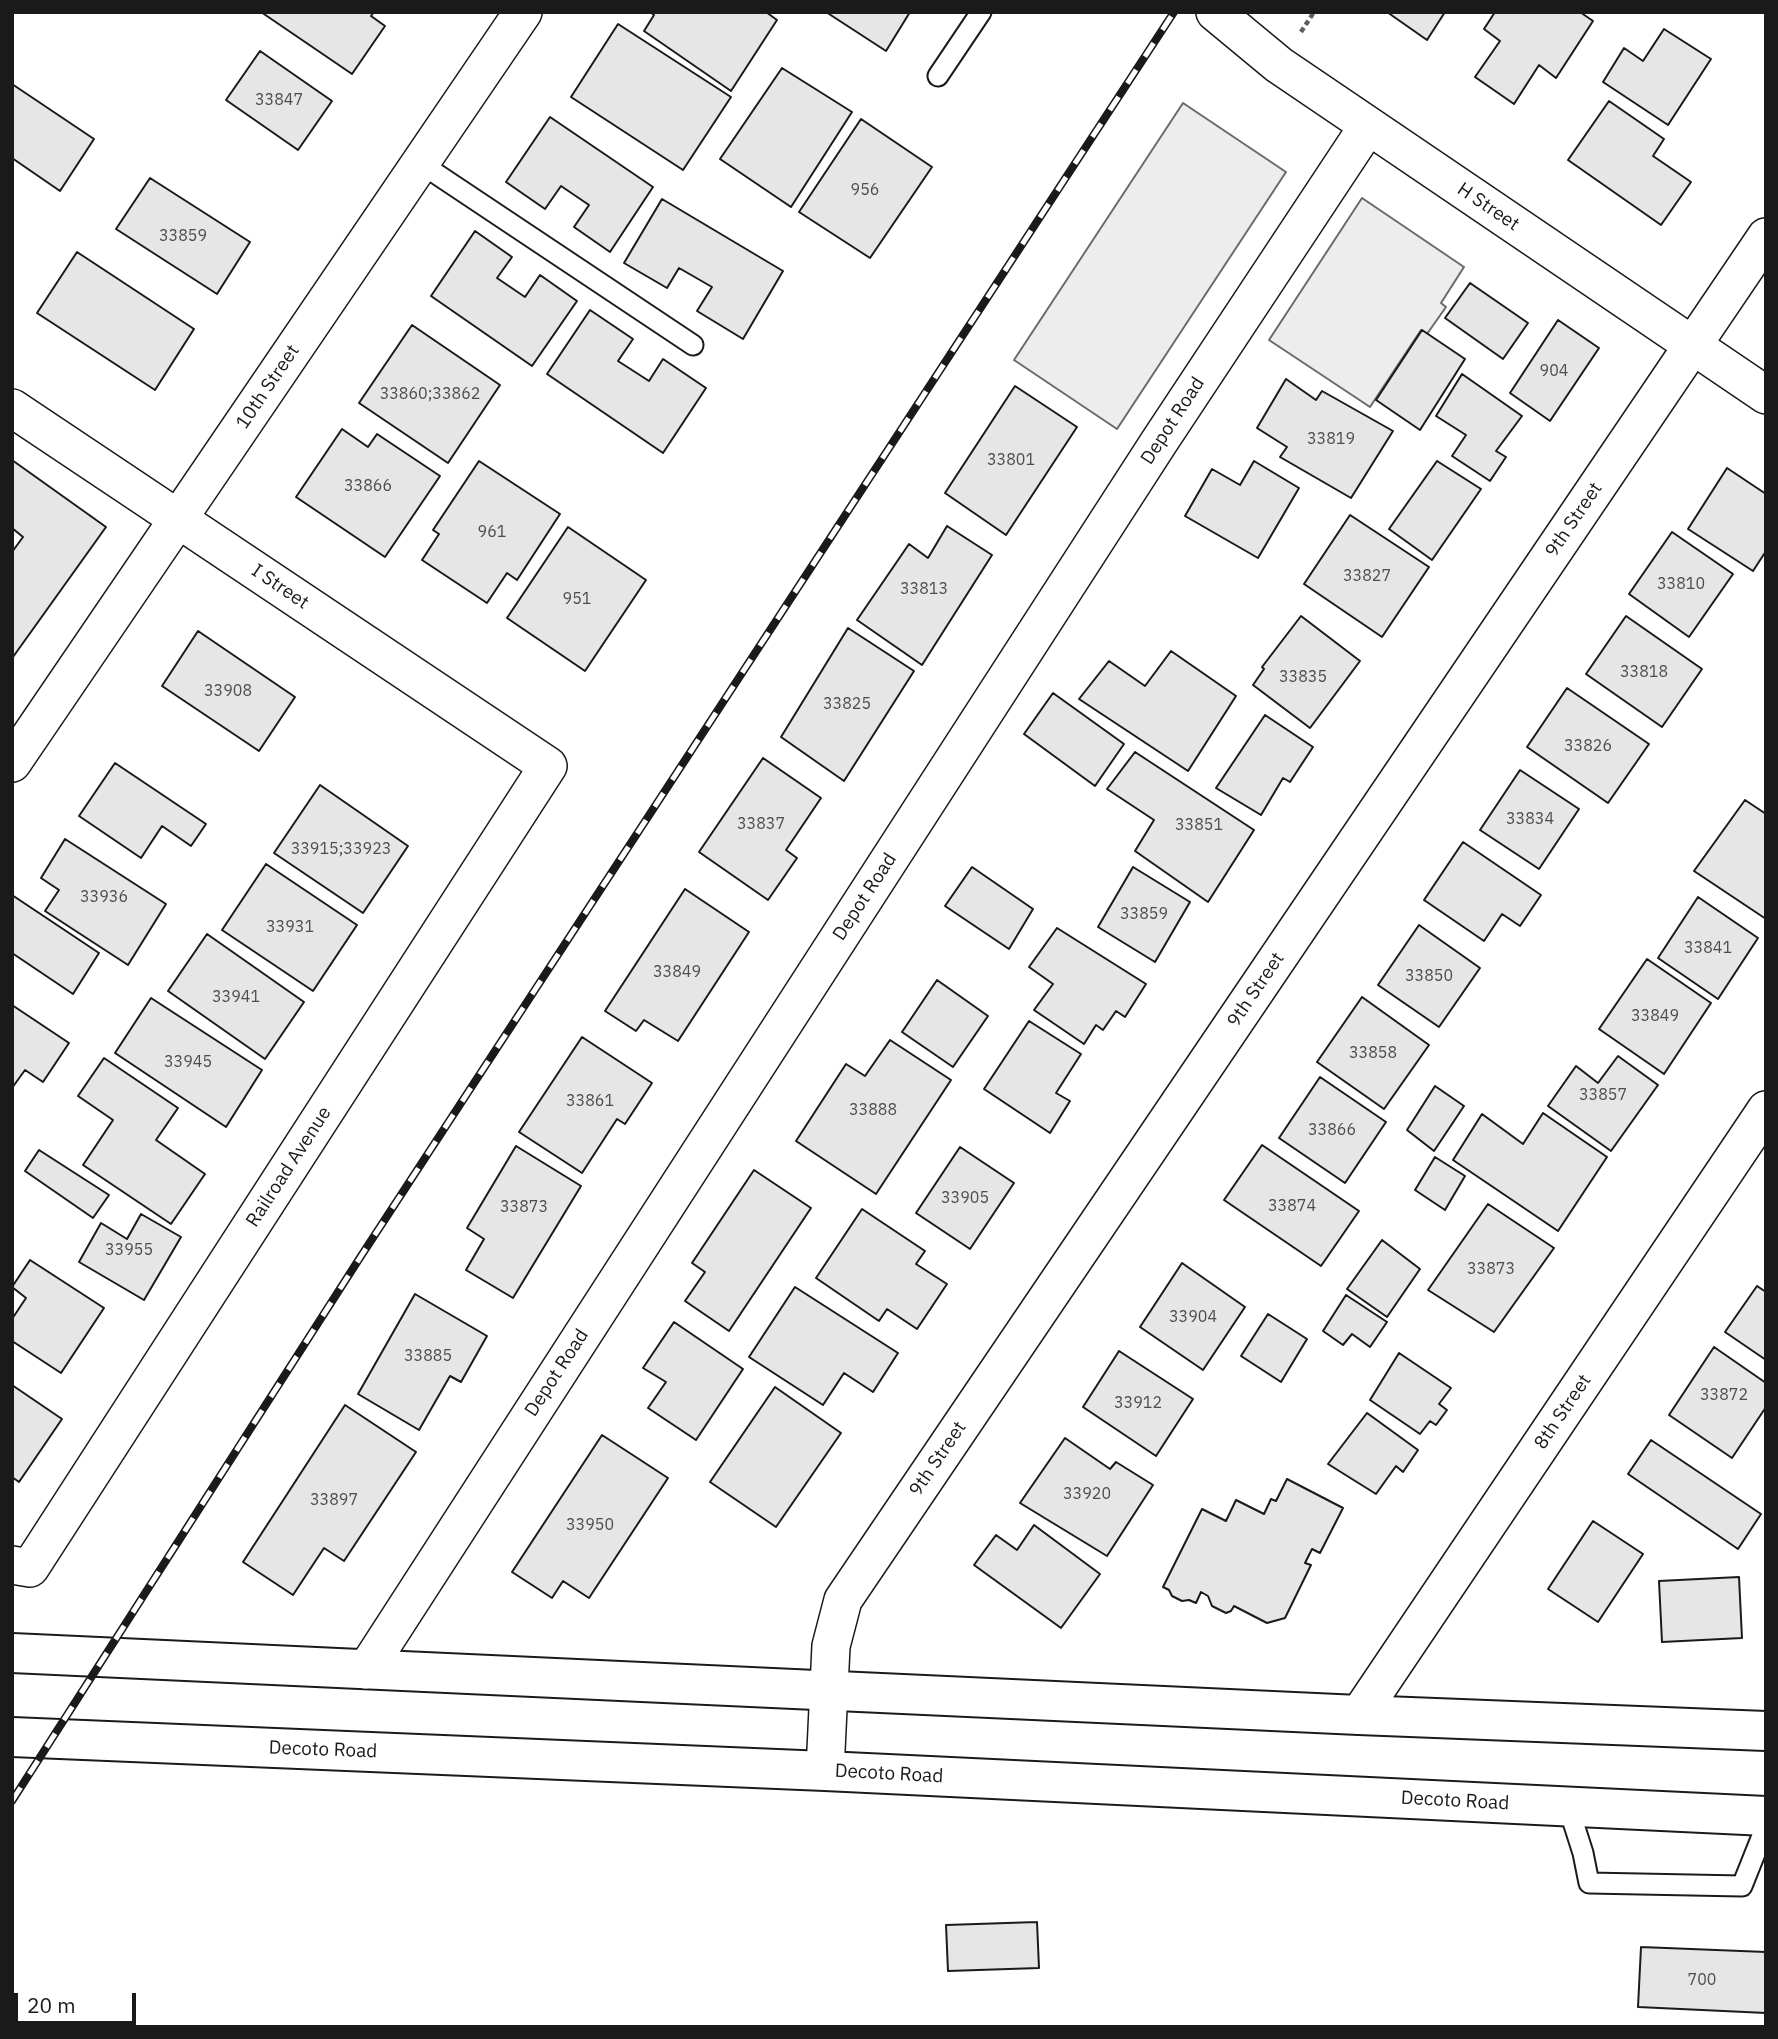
<!DOCTYPE html>
<html>
<head>
<meta charset="utf-8">
<style>
  body { margin:0 }
  #map { position:relative; width:1778px; height:2039px; overflow:hidden; background:#fff; font-family:"IBM Plex Sans",sans-serif }
  canvas { display:block }
  .frame { position:absolute; inset:0; border:14px solid #1a1a1a; pointer-events:none }
  .scale { position:absolute; left:14px; top:1993px; width:122px; height:32px; box-sizing:border-box; border:4px solid #1a1a1a; border-top:0; padding-left:9px; font-size:21px; line-height:24px; white-space:nowrap; color:#1a1a1a; -webkit-text-stroke:5px #fff; paint-order:stroke }
</style>
</head>
<body>
<div id="map">
<canvas width="1778" height="2039"></canvas>
<div class="frame"></div>
<div class="scale">20 m</div>
</div>
<script>
const g = document.querySelector('canvas').getContext('2d');
g.lineJoin = 'round';
function fill(path, color) {
  g.fillStyle = color;
  g.fill(path, 'evenodd');
}
function shape(rows) {
  const path = new Path2D();
  for (const r of rows) {
    path.moveTo(r[0], r[1]);
    for (let i = 2; i < r.length; i += 2) path.lineTo(r[i], r[i + 1]);
  }
  return path;
}
function stroke(path, color, width, dash) {
  g.strokeStyle = color;
  g.lineWidth = width;
  g.lineCap = dash ? 'butt' : 'round';
  g.setLineDash(dash || []);
  g.stroke(path);
}
function drawText(font, color, halo, rows, align = 'center') {
  g.font = font + ' "IBM Plex Sans",sans-serif';
  g.lineWidth = 5;
  g.setLineDash([]);
  g.textBaseline = 'middle';
  g.strokeStyle = halo;
  g.fillStyle = color;
  for (const [text, x, y, turn = 0] of rows) {
    g.save();
    g.translate(x, y);
    g.rotate((+turn || 0) * Math.PI / 180);
    g.textAlign = isNaN(turn) ? turn : align;
    if (halo) g.strokeText(text, 0, 0);
    g.fillText(text, 0, 0);
    g.restore();
  }
}
const parking = shape([
  [1183,103,1286,172,1117,429,1014,360,1183,103],
  [1362,198,1464,267,1441,303,1446,307,1427,334,1421,330,1370,407,1269,340,1362,198]
]);
const building = shape([
  [261,12,374,12,371,16,385,26,352,74,261,12],
  [650,12,766,12,777,20,731,91,644,31,654,15,650,12],
  [826,12,910,12,886,51,826,12],
  [1387,12,1445,12,1427,40,1387,12],
  [1495,12,1580,12,1593,21,1556,78,1539,65,1514,104,1475,77,1500,41,1484,29,1495,12],
  [618,24,731,97,683,170,571,97,618,24],
  [1664,29,1711,59,1668,125,1603,82,1624,48,1643,61,1664,29],
  [260,51,332,101,298,150,226,100,260,51],
  [782,68,852,112,791,207,720,159,782,68],
  [12,84,94,139,60,191,12,158,12,84],
  [1609,101,1664,139,1653,156,1691,182,1661,225,1568,160,1609,101],
  [550,117,653,187,610,252,574,227,589,205,561,186,545,209,506,182,550,117],
  [861,119,932,167,870,258,799,212,861,119],
  [150,178,250,242,217,294,116,229,150,178],
  [662,199,783,271,743,339,697,311,712,287,679,268,667,288,624,263,662,199],
  [475,231,512,257,497,278,525,297,540,275,577,301,532,366,431,296,475,231],
  [77,252,194,329,155,390,37,313,77,252],
  [1470,283,1528,323,1503,359,1445,318,1470,283],
  [590,310,633,339,618,361,649,381,663,359,706,388,663,453,547,374,590,310],
  [1558,320,1599,348,1550,421,1510,393,1558,320],
  [412,325,500,385,448,463,359,403,412,325],
  [1422,330,1465,359,1420,430,1376,400,1422,330],
  [1462,374,1522,416,1496,451,1506,457,1490,481,1452,456,1466,435,1436,416,1462,374],
  [1286,379,1316,400,1322,391,1393,431,1351,498,1280,457,1287,447,1257,428,1286,379],
  [1015,386,1077,427,1006,535,945,493,1015,386],
  [342,429,368,447,377,434,440,476,385,557,296,497,342,429],
  [12,460,106,527,13,657,12,552,23,537,12,528,12,460],
  [479,461,560,514,517,580,507,573,487,603,422,560,439,534,433,530,479,461],
  [1254,461,1299,488,1258,558,1185,516,1212,469,1240,485,1254,461],
  [1437,461,1481,489,1432,560,1389,529,1437,461],
  [1727,468,1766,494,1766,551,1753,571,1688,529,1727,468],
  [1350,515,1429,567,1382,637,1304,584,1350,515],
  [947,526,992,555,922,665,857,620,909,544,928,558,947,526],
  [568,527,646,580,585,671,507,618,568,527],
  [1672,532,1733,574,1689,637,1629,594,1672,532],
  [1301,616,1360,661,1310,728,1253,685,1264,669,1262,667,1301,616],
  [1626,616,1702,669,1662,727,1586,674,1626,616],
  [848,628,914,671,844,781,781,737,848,628],
  [198,631,295,697,259,751,162,686,198,631],
  [1171,651,1236,696,1188,771,1079,699,1109,661,1145,686,1171,651],
  [1567,688,1649,744,1608,803,1527,747,1567,688],
  [1053,693,1124,744,1095,786,1024,734,1053,693],
  [1265,715,1313,747,1290,782,1283,778,1261,815,1216,788,1265,715],
  [1135,752,1254,830,1208,902,1135,851,1154,820,1107,789,1135,752],
  [763,758,821,798,786,850,797,858,768,900,699,852,763,758],
  [115,763,206,824,191,846,162,826,141,858,79,816,115,763],
  [1520,770,1579,809,1539,869,1480,830,1520,770],
  [320,785,408,846,363,913,274,853,320,785],
  [1745,800,1766,814,1766,919,1694,871,1745,800],
  [65,839,166,904,128,965,45,911,59,890,41,878,65,839],
  [1463,842,1541,895,1520,926,1502,914,1484,941,1424,900,1463,842],
  [266,864,357,925,313,991,222,930,266,864],
  [972,867,1033,909,1009,949,945,906,972,867],
  [1133,867,1190,902,1155,962,1098,927,1133,867],
  [685,889,749,932,678,1041,644,1020,636,1031,605,1011,685,889],
  [12,895,99,953,73,994,12,953,12,895],
  [1698,897,1758,938,1718,999,1658,958,1698,897],
  [1419,925,1480,968,1439,1027,1378,985,1419,925],
  [1057,928,1146,984,1125,1017,1116,1011,1103,1030,1096,1025,1084,1044,1034,1010,1053,984,1029,967,1057,928],
  [207,934,304,1002,265,1059,168,991,207,934],
  [1647,959,1711,1003,1664,1074,1599,1029,1647,959],
  [937,980,988,1016,953,1067,902,1032,937,980],
  [1362,997,1429,1045,1384,1109,1317,1062,1362,997],
  [151,998,262,1070,226,1127,115,1053,151,998],
  [12,1005,69,1043,43,1082,25,1070,12,1088,12,1005],
  [1029,1021,1081,1054,1056,1093,1070,1101,1050,1133,984,1089,1029,1021],
  [582,1037,652,1083,625,1124,617,1119,582,1173,519,1132,582,1037],
  [890,1040,951,1080,876,1194,796,1141,846,1064,865,1076,890,1040],
  [1618,1056,1658,1085,1611,1151,1548,1106,1576,1066,1598,1083,1618,1056],
  [104,1058,178,1108,156,1140,205,1174,171,1224,83,1165,113,1120,78,1096,104,1058],
  [1320,1077,1386,1122,1345,1183,1279,1138,1320,1077],
  [1435,1086,1464,1106,1434,1151,1407,1130,1435,1086],
  [1543,1113,1607,1157,1558,1231,1453,1160,1482,1114,1523,1144,1543,1113],
  [1262,1145,1359,1211,1321,1266,1224,1200,1262,1145],
  [516,1146,581,1186,513,1298,466,1270,484,1239,467,1228,516,1146],
  [960,1147,1014,1183,970,1249,916,1213,960,1147],
  [39,1150,109,1195,93,1218,25,1171,39,1150],
  [1435,1157,1465,1176,1445,1210,1415,1190,1435,1157],
  [754,1170,811,1208,729,1331,685,1301,705,1272,692,1263,754,1170],
  [1488,1204,1554,1248,1494,1332,1428,1290,1488,1204],
  [862,1209,925,1251,916,1264,947,1284,917,1329,887,1309,879,1321,816,1278,862,1209],
  [141,1214,181,1237,144,1300,79,1262,101,1223,127,1239,141,1214],
  [1382,1240,1420,1269,1387,1317,1347,1289,1382,1240],
  [30,1260,104,1308,61,1373,12,1341,12,1319,26,1298,12,1287,30,1260],
  [1182,1263,1245,1307,1203,1370,1140,1327,1182,1263],
  [1757,1286,1766,1292,1766,1360,1725,1332,1757,1286],
  [795,1287,898,1353,873,1392,844,1373,823,1405,749,1357,795,1287],
  [415,1294,487,1336,461,1382,450,1376,419,1430,358,1394,415,1294],
  [1346,1295,1387,1322,1370,1347,1352,1334,1343,1345,1323,1331,1346,1295],
  [1268,1314,1307,1339,1281,1382,1241,1356,1268,1314],
  [674,1322,743,1369,696,1440,648,1408,666,1382,643,1368,674,1322],
  [1714,1347,1766,1383,1766,1407,1732,1458,1669,1415,1714,1347],
  [1119,1351,1193,1399,1156,1456,1083,1407,1119,1351],
  [1399,1353,1451,1388,1439,1404,1447,1410,1436,1425,1430,1421,1420,1434,1370,1400,1399,1353],
  [12,1385,62,1419,19,1482,12,1477,12,1385],
  [775,1387,841,1433,776,1527,710,1482,775,1387],
  [345,1405,416,1452,344,1561,324,1548,293,1595,243,1562,345,1405],
  [1367,1413,1418,1450,1403,1472,1396,1466,1376,1494,1328,1464,1367,1413],
  [602,1435,668,1478,589,1598,563,1581,552,1598,512,1572,602,1435],
  [1065,1438,1110,1469,1116,1462,1153,1485,1107,1556,1020,1503,1065,1438],
  [1651,1440,1761,1514,1738,1549,1628,1474,1651,1440],
  [1287,1479,1343,1508,1320,1553,1312,1549,1305,1563,1311,1565,1285,1618,1267,1623,1234,1606,1231,1611,1226,1613,1212,1606,1208,1596,1201,1592,1196,1603,1189,1600,1182,1601,1172,1596,1169,1590,1163,1587,1202,1509,1226,1521,1236,1500,1264,1514,1271,1499,1276,1501,1287,1479],
  [1593,1521,1643,1554,1598,1622,1548,1589,1593,1521],
  [1034,1525,1100,1574,1061,1628,974,1565,996,1535,1017,1550,1034,1525],
  [1739,1577,1742,1638,1662,1642,1659,1581,1739,1577],
  [1037,1922,1039,1968,948,1971,946,1925,1037,1922],
  [1641,1947,1766,1952,1766,2013,1638,2007,1641,1947]
]);
const path = shape([
  [1301,32,1314,12]
]);
const service = shape([
  [938,76,981,12],
  [420,163,693,345],
  [1568,1806,1583,1853,1589,1883,1742,1886,1766,1826]
]);
const minor = shape([
  [1215,12,1279,65,1766,395],
  [12,408,548,766,30,1568,12,1565],
  [12,763,523,12],
  [366,1670,1159,442,1368,126],
  [1359,1715,1766,1110],
  [825,1771,831,1646,843,1600,1766,237]
]);
const primary = shape([
  [12,1653,1359,1715,1766,1731],
  [12,1737,825,1771,1766,1816]
]);
const rail = shape([
  [12,1801,361,1256,1174,12]
]);
const numberNames = [
  ["33847",279,100],
  ["956",865,190],
  ["33859",183,236],
  ["904",1554,371],
  ["33860;33862",430,394],
  ["33819",1331,439],
  ["33801",1011,460],
  ["33866",368,486],
  ["961",492,532],
  ["33827",1367,576],
  ["33810",1681,584],
  ["33813",924,589],
  ["951",577,599],
  ["33818",1644,672],
  ["33835",1303,677],
  ["33908",228,691],
  ["33825",847,704],
  ["33826",1588,746],
  ["33834",1530,819],
  ["33837",761,824],
  ["33851",1199,825],
  ["33915;33923",341,849],
  ["33936",104,897],
  ["33859",1144,914],
  ["33931",290,927],
  ["33841",1708,948],
  ["33849",677,972],
  ["33850",1429,976],
  ["33941",236,997],
  ["33849",1655,1016],
  ["33858",1373,1053],
  ["33945",188,1062],
  ["33857",1603,1095],
  ["33861",590,1101],
  ["33888",873,1110],
  ["33866",1332,1130],
  ["33905",965,1198],
  ["33874",1292,1206],
  ["33873",524,1207],
  ["33955",129,1250],
  ["33873",1491,1269],
  ["33904",1193,1317],
  ["33885",428,1356],
  ["33872",1724,1395],
  ["33912",1138,1403],
  ["33920",1087,1494],
  ["33897",334,1500],
  ["33950",590,1525],
  ["700",1702,1980]
];
const streetNames = [
  ["H Street",1488,207,34],
  ["10th Street",268,387,-56],
  ["Depot Road",1173,421,-57],
  ["9th Street",1574,520,-56],
  ["I Street",280,587,34],
  ["Depot Road",865,897,-57],
  ["9th Street",1256,990,-56],
  ["Railroad Avenue",289,1167,-57],
  ["Depot Road",557,1373,-57],
  ["8th Street",1563,1412,-56],
  ["9th Street",938,1459,-56],
  ["Decoto Road",323,1750,2],
  ["Decoto Road",889,1774,3],
  ["Decoto Road",1455,1801,3]
];
fill(parking, '#ededed');
stroke(parking, '#6a6a6a', 2);
fill(building, '#e6e6e6');
stroke(building, '#1a1a1a', 2);
stroke(service, '#1a1a1a', 23);
stroke(minor, '#1a1a1a', 40);
stroke(primary, '#1a1a1a', 42);
stroke(path, '#5f5f5f', 4.5, [5, 3.5]);
stroke(service, '#fff', 19);
stroke(minor, '#fff', 37);
stroke(primary, '#fff', 38);
stroke(rail, '#1a1a1a', 8);
stroke(rail, '#fff', 5, [16]);
drawText('16px', '#4d4d4d', null, numberNames);
drawText('19px', '#1a1a1a', '#fff', streetNames);
</script>
</body>
</html>
